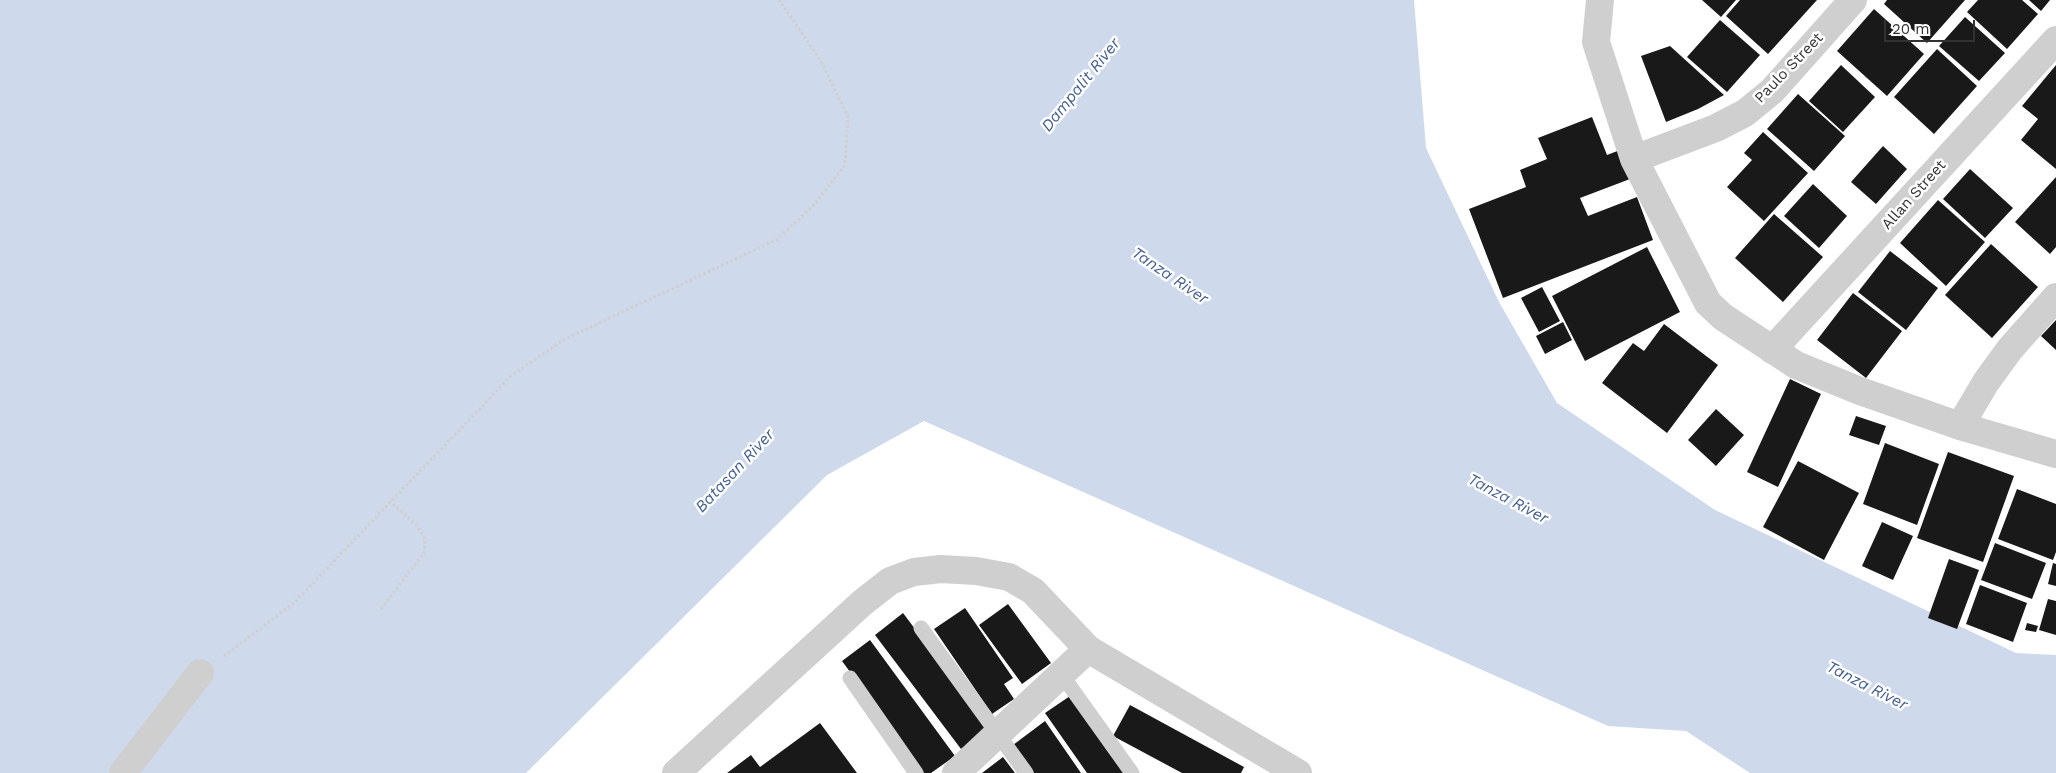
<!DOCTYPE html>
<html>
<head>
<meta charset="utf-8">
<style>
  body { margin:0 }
  #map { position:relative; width:2056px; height:773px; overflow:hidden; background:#fff; font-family:"Work Sans",sans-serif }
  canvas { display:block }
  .scale { position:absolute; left:1884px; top:20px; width:91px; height:22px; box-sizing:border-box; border:2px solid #323232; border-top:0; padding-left:6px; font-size:15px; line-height:18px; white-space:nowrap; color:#323232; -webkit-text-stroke:4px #fff; paint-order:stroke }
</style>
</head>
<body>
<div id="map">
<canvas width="2056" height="773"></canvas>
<div class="scale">20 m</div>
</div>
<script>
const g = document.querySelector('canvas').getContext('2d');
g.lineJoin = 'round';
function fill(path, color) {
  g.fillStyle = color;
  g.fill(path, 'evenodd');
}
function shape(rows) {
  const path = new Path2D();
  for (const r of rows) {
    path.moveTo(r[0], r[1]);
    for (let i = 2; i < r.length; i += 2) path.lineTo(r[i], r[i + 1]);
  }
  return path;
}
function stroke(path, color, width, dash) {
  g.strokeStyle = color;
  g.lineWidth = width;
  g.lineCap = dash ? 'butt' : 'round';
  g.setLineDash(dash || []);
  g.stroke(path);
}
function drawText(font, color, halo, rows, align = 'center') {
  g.font = font + ' "Work Sans",sans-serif';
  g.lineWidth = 5;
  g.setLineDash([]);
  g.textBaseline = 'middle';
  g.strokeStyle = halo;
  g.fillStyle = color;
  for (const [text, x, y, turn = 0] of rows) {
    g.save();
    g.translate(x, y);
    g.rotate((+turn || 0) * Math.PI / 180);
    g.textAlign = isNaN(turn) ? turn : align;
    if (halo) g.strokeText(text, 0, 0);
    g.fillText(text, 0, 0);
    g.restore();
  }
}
const water = shape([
  [0,0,1414,0,1426,148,1499,302,1557,403,1715,510,2016,653,2056,655,2056,773,1750,773,1686,731,1608,726,924,421,827,475,526,773,0,773]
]);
const building = shape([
  [1702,0,1736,0,1721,17],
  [1740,0,1817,0,1768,54,1726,16],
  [1887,0,1965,0,1927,43,1884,4],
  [1978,0,2022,0,2038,14,2007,49,1967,12],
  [2029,0,2050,0,2041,11],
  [1874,9,1924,54,1887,96,1837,51],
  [1965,17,2005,53,1979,81,1939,46],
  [1720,20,1760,55,1727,92,1687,57],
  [1670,46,1724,95,1698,109,1666,122,1641,56],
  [1937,49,1977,86,1934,134,1894,97],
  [1841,65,1875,97,1843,132,1809,101],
  [2056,65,2056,169,2021,140,2038,119,2022,106],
  [1798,94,1845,136,1814,171,1767,129],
  [1592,117,1607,155,1620,150,1630,179,1580,198,1588,216,1637,197,1653,240,1503,298,1469,209,1526,187,1520,170,1547,159,1538,138],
  [1763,132,1808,173,1764,221,1727,187,1752,160,1744,153],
  [1883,146,1907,169,1876,204,1851,182],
  [1970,169,2013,208,1985,238,1943,199],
  [2056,177,2056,247,2050,254,2015,222],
  [1813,184,1847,216,1819,248,1784,216],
  [1938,200,1985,242,1946,286,1900,243],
  [1774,214,1823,257,1783,302,1735,258],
  [1991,244,2038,287,1992,338,1945,295],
  [1647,247,1680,312,1585,361,1552,296],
  [1890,251,1938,288,1906,330,1858,292],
  [1542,287,1560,321,1539,332,1521,298],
  [1853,293,1902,331,1866,378,1817,340],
  [2056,320,2056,350,2041,336],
  [1563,322,1572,340,1545,354,1536,336],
  [1664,324,1718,365,1667,433,1602,383,1633,343,1644,351],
  [1790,379,1821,394,1778,487,1747,472],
  [1716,409,1744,435,1716,466,1688,440],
  [1856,416,1886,426,1879,445,1849,435],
  [1885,443,1939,464,1917,525,1863,504],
  [1948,452,2014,476,1983,562,1917,538],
  [1798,461,1859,493,1824,560,1763,527],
  [2017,489,2056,504,2056,552,2053,560,1998,539],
  [1882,522,1913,536,1893,580,1862,566],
  [1995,543,2046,563,2032,599,1981,580],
  [1949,559,1979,570,1957,629,1928,618],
  [2053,563,2056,564,2056,586,2048,584],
  [1980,585,2027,603,2013,642,1966,624],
  [2048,599,2056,601,2056,635,2039,630],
  [1008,604,1051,663,1022,684,979,625],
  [965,608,1013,678,1004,684,1014,699,992,714,934,629],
  [903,613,989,727,961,749,875,635],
  [2027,623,2038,626,2036,632,2025,630],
  [870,640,955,756,931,773,924,773,842,661],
  [1073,694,1128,773,1087,773,1045,713],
  [1130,705,1244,767,1241,773,1182,773,1113,736],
  [1045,721,1081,773,1034,773,1013,745],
  [820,723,857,773,727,773,751,755,760,767],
  [1003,757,1015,773,982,773]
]);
const path = shape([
  [381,609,424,553,425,539,418,527,390,501],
  [224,656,294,603,512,375,565,339,776,240,814,205,845,165,848,117,821,61,779,0]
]);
const lane = shape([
  [921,628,1026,773],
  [1062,675,1132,773],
  [850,678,916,773]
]);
const street = shape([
  [1600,0,1596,42,1634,159,1708,303,1723,317,1796,365,1860,391,1960,426,2056,454],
  [1634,159,1716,128,1745,113,1772,91,1853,0],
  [1772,350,2056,40],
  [1960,426,1986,382,2010,349,2056,297],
  [123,773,200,673],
  [676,773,862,603,890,581,914,572,941,569,976,571,1009,577,1033,591,1088,649,1298,773],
  [956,773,1088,649]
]);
const streetNames = [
  ["Paulo Street",1789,68,-46],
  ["Allan Street",1914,195,-48]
];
const waterNames = [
  ["Dampalit River",1081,85,-51],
  ["Tanza River",1170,276,34],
  ["Batasan River",735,471,-47],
  ["Tanza River",1508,499,28],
  ["Tanza River",1867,686,27]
];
fill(water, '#cfd9ec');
fill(building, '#191919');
stroke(path, '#cfcfcf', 3, [2.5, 2.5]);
stroke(lane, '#cfcfcf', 15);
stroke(street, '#cfcfcf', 28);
drawText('15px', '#323232', '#fff', streetNames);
drawText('italic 16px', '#435f91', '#fff', waterNames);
</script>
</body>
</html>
